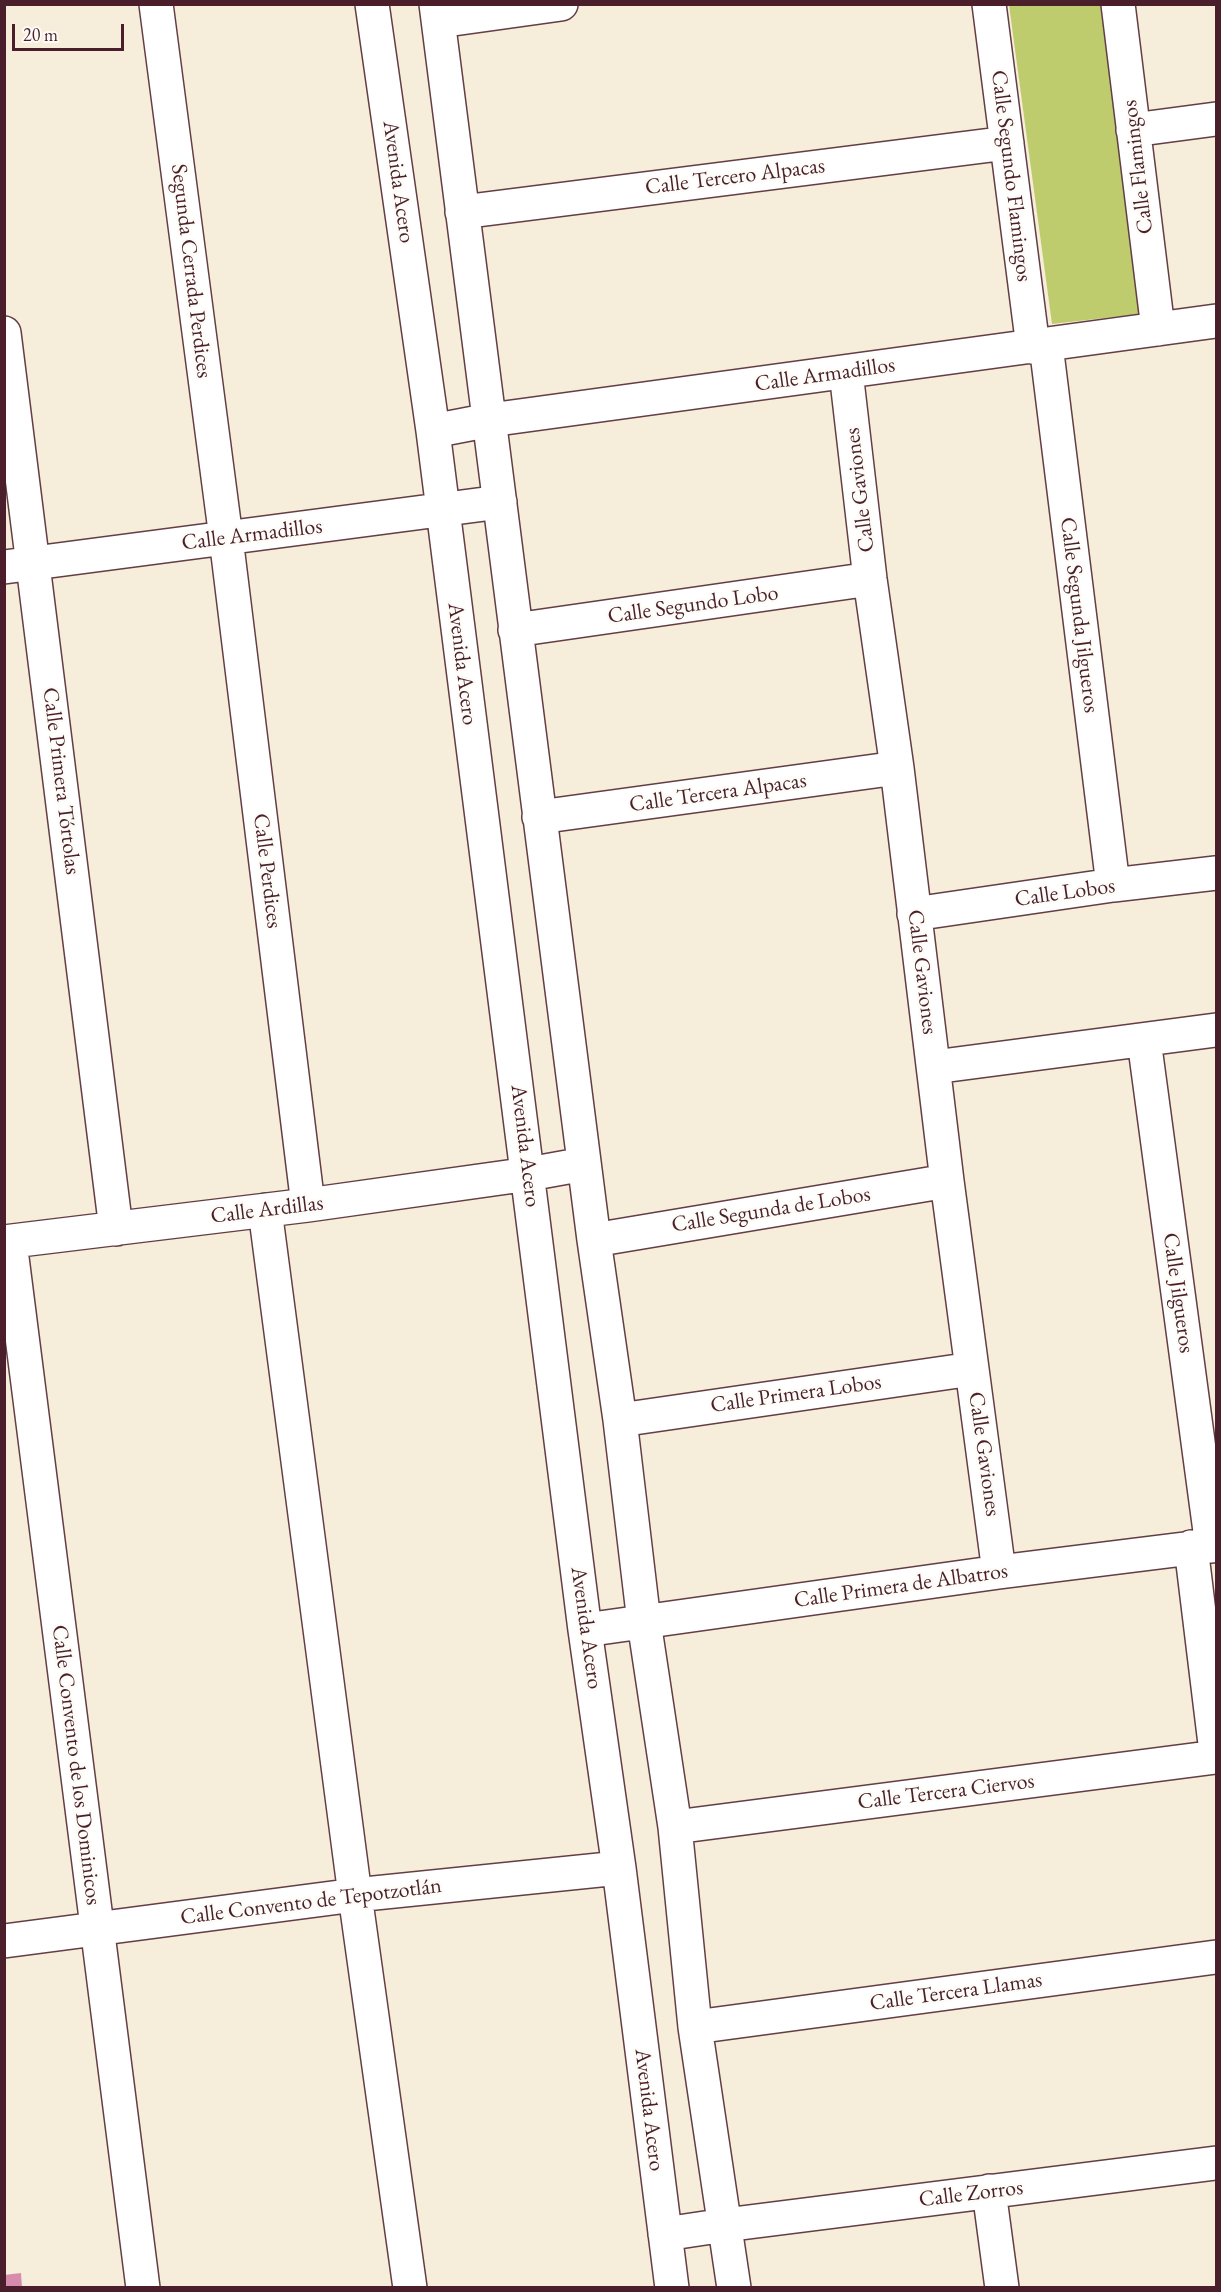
<!DOCTYPE html>
<html>
<head>
<meta charset="utf-8">
<style>
  body { margin:0 }
  #map { position:relative; width:1221px; height:2292px; overflow:hidden; background:#f6edda; font-family:"EB Garamond",serif }
  canvas { display:block }
  .frame { position:absolute; inset:0; border:6px solid #4a1f2b; pointer-events:none }
  .scale { position:absolute; left:12px; top:24px; width:112px; height:27px; box-sizing:border-box; border:3px solid #4a1f2b; border-top:0; padding-left:8px; font-size:18px; line-height:21px; white-space:nowrap; color:#4a1f2b; -webkit-text-stroke:4px #fdfcf7; paint-order:stroke }
</style>
</head>
<body>
<div id="map">
<canvas width="1221" height="2292"></canvas>
<div class="frame"></div>
<div class="scale">20 m</div>
</div>
<script>
const g = document.querySelector('canvas').getContext('2d');
g.lineJoin = 'round';
function fill(path, color) {
  g.fillStyle = color;
  g.fill(path, 'evenodd');
}
function shape(rows) {
  const path = new Path2D();
  for (const r of rows) {
    path.moveTo(r[0], r[1]);
    for (let i = 2; i < r.length; i += 2) path.lineTo(r[i], r[i + 1]);
  }
  return path;
}
function stroke(path, color, width, dash) {
  g.strokeStyle = color;
  g.lineWidth = width;
  g.lineCap = dash ? 'butt' : 'round';
  g.setLineDash(dash || []);
  g.stroke(path);
}
function drawText(font, color, halo, rows, align = 'center') {
  g.font = font + ' "EB Garamond",serif';
  g.lineWidth = 5;
  g.setLineDash([]);
  g.textBaseline = 'middle';
  g.strokeStyle = halo;
  g.fillStyle = color;
  for (const [text, x, y, turn = 0] of rows) {
    g.save();
    g.translate(x, y);
    g.rotate((+turn || 0) * Math.PI / 180);
    g.textAlign = isNaN(turn) ? turn : align;
    if (halo) g.strokeText(text, 0, 0);
    g.fillText(text, 0, 0);
    g.restore();
  }
}
const green = shape([
  [1009,5,1104,5,1144,309,1139,314,1052,324]
]);
const building = shape([
  [21,2273,22,2288,4,2288,4,2275]
]);
const minor = shape([
  [156,4,226,538,308,1205],
  [372,4,433,431,585,1630,619,1868,672,2288],
  [436,4,594,1240,620,1420,644,1622,675,1827,695,2027,734,2288],
  [989,4,1033,347],
  [1118,4,1158,329],
  [439,21,561,4],
  [1133,130,1216,119],
  [462,212,1007,143],
  [4,333,116,1229],
  [1046,345,1113,885],
  [846,372,870,579,897,768,947,1181,999,1572],
  [433,431,490,420,1216,321],
  [4,567,500,502],
  [515,630,870,579],
  [539,817,897,768],
  [914,914,1113,885,1216,873],
  [1144,1040,1212,1546],
  [934,1067,1216,1030],
  [265,1210,355,1895,410,2288],
  [594,1240,947,1181],
  [4,1242,308,1205,529,1174,584,1164],
  [10,1242,143,2288],
  [620,1420,972,1369],
  [1191,1547,1216,1752],
  [585,1630,999,1572,1216,1545],
  [675,1827,1216,1757],
  [4,1941,355,1895,619,1868],
  [695,2027,1216,1957],
  [989,2191,1002,2288],
  [665,2234,725,2225,1216,2163]
]);
const streetNames = [
  ["Calle Flamingos",1138,167,-97],
  ["Calle Segundo Flamingos",1011,176,83],
  ["Calle Tercero Alpacas",735,177,-7],
  ["Avenida Acero",398,182,82],
  ["Segunda Cerrada Perdices",191,271,83],
  ["Calle Armadillos",825,375,-8],
  ["Calle Gaviones",860,490,-97],
  ["Calle Armadillos",252,535,-7],
  ["Calle Segundo Lobo",693,605,-8],
  ["Calle Segunda Jilgueros",1079,615,83],
  ["Avenida Acero",462,664,83],
  ["Calle Primera Tórtolas",61,781,83],
  ["Calle Tercera Alpacas",718,793,-8],
  ["Calle Perdices",267,871,83],
  ["Calle Lobos",1065,893,-8],
  ["Calle Gaviones",922,972,83],
  ["Avenida Acero",525,1146,83],
  ["Calle Ardillas",267,1210,-7],
  ["Calle Segunda de Lobos",771,1210,-9],
  ["Calle Jilgueros",1178,1293,82],
  ["Calle Primera Lobos",796,1394,-8],
  ["Calle Gaviones",984,1454,82],
  ["Calle Primera de Albatros",901,1586,-8],
  ["Avenida Acero",586,1628,82],
  ["Calle Convento de los Dominicos",76,1765,83],
  ["Calle Tercera Ciervos",946,1792,-7],
  ["Calle Convento de Tepotzotlán",311,1902,-7],
  ["Calle Tercera Llamas",956,1992,-8],
  ["Avenida Acero",649,2110,83],
  ["Calle Zorros",971,2194,-7]
];
fill(green, '#bfcc6d');
fill(building, '#d78cad');
stroke(minor, '#643e45', 36);
stroke(minor, '#fff', 33);
drawText('22px', '#4a1f2b', '#fdfcf7', streetNames);
</script>
</body>
</html>
